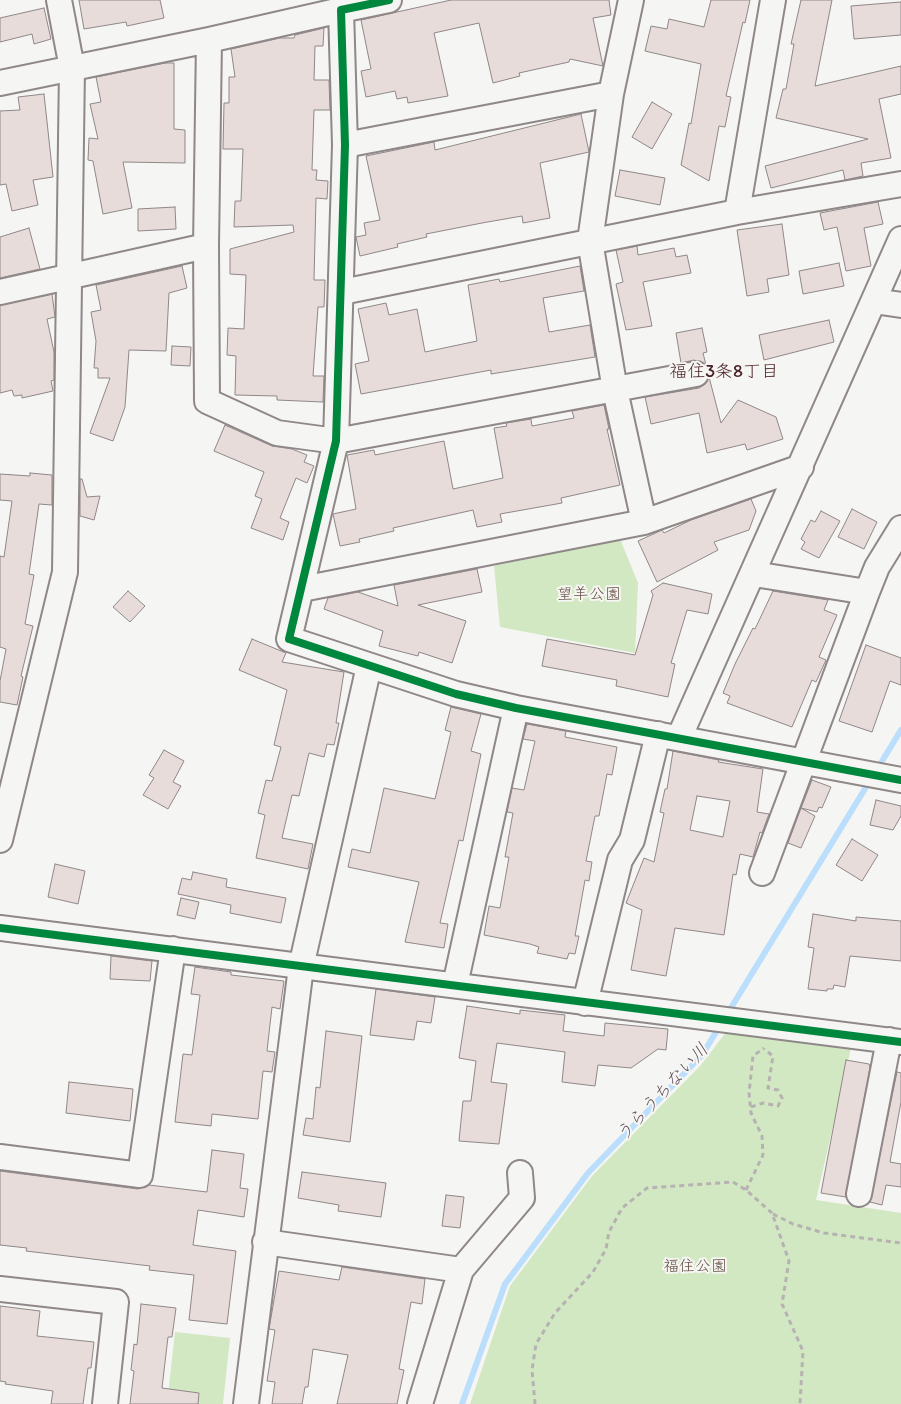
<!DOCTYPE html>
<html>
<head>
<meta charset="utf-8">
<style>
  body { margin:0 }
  canvas { display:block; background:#f5f5f3 }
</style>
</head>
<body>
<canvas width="901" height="1404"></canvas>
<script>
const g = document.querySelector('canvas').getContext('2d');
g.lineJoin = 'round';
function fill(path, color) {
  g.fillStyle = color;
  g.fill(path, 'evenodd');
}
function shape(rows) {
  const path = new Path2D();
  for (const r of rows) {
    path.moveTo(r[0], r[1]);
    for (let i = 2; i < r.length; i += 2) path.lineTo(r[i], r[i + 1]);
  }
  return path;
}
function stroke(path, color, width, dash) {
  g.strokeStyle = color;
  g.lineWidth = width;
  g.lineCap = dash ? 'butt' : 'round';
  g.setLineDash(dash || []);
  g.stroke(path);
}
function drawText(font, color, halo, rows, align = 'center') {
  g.font = font + ' Itim,"Klee One",sans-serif';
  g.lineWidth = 4;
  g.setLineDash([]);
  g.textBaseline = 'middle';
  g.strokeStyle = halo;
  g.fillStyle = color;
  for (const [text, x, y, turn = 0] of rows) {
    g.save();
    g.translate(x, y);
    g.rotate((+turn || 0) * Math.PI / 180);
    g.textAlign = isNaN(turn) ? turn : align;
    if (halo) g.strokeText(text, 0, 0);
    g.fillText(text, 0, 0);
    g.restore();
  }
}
const green = shape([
  [620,539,638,583,635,653,500,627,494,566],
  [730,1027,851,1048,816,1200,901,1213,901,1404,470,1404,510,1286,592,1176,701,1065],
  [175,1332,230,1338,223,1404,167,1404]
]);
const stream = shape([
  [876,771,901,730],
  [726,1016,871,779],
  [462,1404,505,1284,588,1173,702,1055,721,1024]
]);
const building = shape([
  [79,0,160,0,164,18,127,26,126,22,84,29,79,0],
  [451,0,609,0,611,15,593,18,603,66,570,59,569,62,519,73,520,76,493,83,479,23,434,33,448,96,408,103,407,97,397,99,395,91,366,97,361,71,371,69,361,20,451,0],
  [711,0,750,0,745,23,743,22,726,96,731,97,725,127,719,126,709,181,681,165,689,123,691,124,701,64,645,51,651,26,667,29,669,19,704,27,711,0],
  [801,0,832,0,815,86,901,66,901,94,879,99,891,158,861,163,863,176,845,180,843,170,771,188,765,166,868,139,776,118,783,89,786,89,794,44,791,44,801,0],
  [901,2,901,35,854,39,851,6,901,2],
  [44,8,51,39,34,44,32,34,0,42,0,18,44,8],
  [324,28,323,46,315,46,314,80,329,80,330,110,314,110,312,170,317,170,316,180,328,181,327,199,316,198,314,280,325,280,324,307,318,307,313,376,324,376,323,402,277,400,277,396,235,395,236,356,227,355,228,328,244,329,246,275,230,274,230,249,294,232,293,225,234,227,235,201,241,201,243,149,223,149,224,103,229,103,229,77,235,77,231,49,280,38,294,38,295,35,324,28],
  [165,63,174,63,174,129,185,130,185,163,123,162,132,208,103,214,93,161,88,160,89,138,98,139,90,104,101,102,96,77,165,63],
  [44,94,53,177,33,180,38,205,12,211,6,184,0,185,0,111,20,110,18,97,44,94],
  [652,102,672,114,652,149,632,137,652,102],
  [581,114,589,152,540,163,550,218,523,223,522,216,482,223,426,234,427,237,397,244,398,247,360,256,356,237,366,235,364,223,380,220,366,156,434,142,435,150,581,114],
  [620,170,665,178,660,205,615,196,620,170],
  [878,202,883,224,864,228,871,266,846,271,837,227,824,230,820,213,878,202],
  [175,207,176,229,138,231,138,209,175,207],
  [782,224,789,275,767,279,769,292,747,296,737,230,782,224],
  [29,228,40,269,0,278,0,237,29,228],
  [637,246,638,255,674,248,676,257,687,255,691,273,643,282,652,326,626,330,616,284,623,282,616,250,637,246],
  [839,263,844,286,803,294,799,271,839,263],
  [182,266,187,288,169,293,166,351,129,350,125,407,113,441,90,433,110,378,98,378,98,368,94,368,96,341,91,312,101,310,96,285,182,266],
  [580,266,584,291,543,298,549,332,590,325,595,357,491,374,491,370,361,394,355,364,369,361,358,309,386,303,389,315,417,309,425,352,477,341,468,285,499,279,500,282,580,266],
  [52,294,55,317,47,319,54,352,54,380,51,381,53,391,22,398,22,395,14,396,12,390,0,393,0,305,52,294],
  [829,320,834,342,764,360,759,335,829,320],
  [702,328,707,352,703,353,706,365,694,360,681,363,676,333,702,328],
  [172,346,191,347,190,366,171,365,172,346],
  [709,377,721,423,738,400,776,417,783,439,747,450,745,444,707,453,699,413,651,424,645,397,699,388,705,384,709,377],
  [604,405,609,429,607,429,620,485,561,498,562,503,500,514,502,522,477,527,473,510,393,528,394,531,359,539,360,542,340,546,333,514,356,509,347,455,374,450,375,455,444,441,453,489,503,478,494,428,507,426,506,423,531,419,532,426,574,418,572,411,604,405],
  [225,425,272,446,292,449,307,455,304,462,314,466,307,483,296,478,280,518,289,522,283,540,251,528,262,499,255,496,264,472,214,451,225,425],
  [30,473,52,475,52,505,39,504,29,574,34,575,25,624,33,626,21,676,23,677,17,705,0,702,0,681,6,649,0,647,0,556,4,557,12,501,0,500,0,474,30,476,30,473],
  [80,479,82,479,87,497,100,496,94,520,80,516,80,479],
  [751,499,756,511,749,530,714,542,718,550,657,582,638,541,662,530,664,533,691,520,751,499],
  [852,509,877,522,864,549,838,537,852,509],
  [821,511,840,521,819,558,801,549,805,542,801,539,811,520,815,522,821,511],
  [477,569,482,592,418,605,466,621,452,663,419,652,418,656,379,646,383,631,324,609,328,598,358,592,398,606,394,585,477,569],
  [663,583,712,594,708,614,687,610,671,663,675,664,668,697,616,686,617,680,542,666,547,639,635,655,653,595,651,591,663,583],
  [128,591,145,606,130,622,113,607,128,591],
  [773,591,828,600,824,610,837,615,819,657,826,660,816,682,812,680,792,727,727,703,730,696,723,693,735,664,753,628,755,629,773,591],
  [252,639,286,653,282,662,344,672,336,723,339,723,334,745,327,744,324,757,309,753,299,796,292,795,282,838,313,844,308,869,256,858,265,815,258,813,266,780,272,781,281,747,274,745,287,690,239,670,252,639],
  [866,645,901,658,901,685,890,681,872,732,839,721,866,645],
  [451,707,481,714,471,751,481,754,463,841,459,840,440,923,448,924,444,948,405,942,419,882,348,867,352,849,370,853,384,788,435,799,451,732,445,730,451,707],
  [527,724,566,731,565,737,617,747,612,775,607,774,599,816,595,816,586,861,592,862,589,881,585,880,575,936,579,936,575,954,569,953,567,959,537,953,539,947,530,944,484,935,489,906,500,908,509,857,505,857,513,813,507,812,512,788,524,790,535,741,523,739,527,724],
  [164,750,184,761,173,782,181,786,168,809,143,795,154,778,149,775,164,750],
  [673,751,719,760,718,762,763,769,757,812,769,814,762,833,760,832,753,857,740,854,736,875,733,874,724,935,675,928,666,976,631,970,642,910,626,903,644,858,654,862,664,813,660,812,665,789,667,789,673,751],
  [697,796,730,801,723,837,690,830,697,796],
  [812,780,831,787,822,808,819,807,817,812,801,808,812,780],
  [876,800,901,806,901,816,893,830,870,825,876,800],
  [801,808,815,816,801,848,788,843,801,808],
  [852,839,878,855,862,881,836,865,852,839],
  [55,864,85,871,78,904,48,897,55,864],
  [193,872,227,879,226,887,286,898,281,923,230,913,231,905,178,894,182,878,191,880,193,872],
  [181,898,199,902,195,919,177,915,181,898],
  [813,914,856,921,856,917,901,921,901,961,850,956,845,987,834,985,833,989,827,989,827,991,808,989,814,948,808,947,813,914],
  [111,956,152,961,150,981,110,979,111,956],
  [195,967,231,972,231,975,284,981,280,1009,272,1007,267,1051,275,1052,272,1072,263,1071,258,1119,212,1114,211,1126,175,1122,183,1054,192,1055,200,995,191,994,195,967],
  [376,989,435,997,431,1023,417,1021,414,1040,370,1035,376,989],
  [467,1006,520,1014,520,1010,565,1015,563,1031,604,1036,605,1023,668,1029,666,1050,658,1049,631,1068,598,1065,595,1086,562,1082,565,1052,497,1043,491,1082,507,1084,499,1144,459,1141,463,1101,471,1101,476,1061,459,1058,467,1006],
  [326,1031,362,1036,350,1142,303,1135,306,1118,313,1119,316,1087,320,1088,326,1031],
  [846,1060,869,1064,870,1068,846,1197,821,1193,846,1060],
  [897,1072,901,1073,901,1102,890,1162,901,1164,901,1187,886,1185,882,1205,870,1202,897,1072],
  [69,1082,133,1089,130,1121,66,1113,69,1082],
  [212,1150,244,1154,240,1188,248,1189,244,1217,198,1210,193,1245,236,1251,227,1324,189,1320,194,1275,149,1270,150,1266,26,1251,27,1248,0,1245,0,1171,138,1189,149,1185,207,1192,212,1150],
  [302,1172,386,1183,381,1217,338,1211,339,1205,298,1198,302,1172],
  [446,1195,464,1197,460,1228,442,1226,446,1195],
  [342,1267,425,1279,422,1304,411,1302,399,1369,404,1370,397,1404,337,1404,348,1355,313,1349,308,1387,305,1387,302,1404,272,1404,275,1382,267,1381,275,1330,269,1329,279,1271,339,1280,342,1267],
  [141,1304,176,1308,172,1337,168,1337,162,1388,199,1393,198,1404,130,1404,134,1371,131,1370,134,1344,137,1345,141,1304],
  [0,1306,40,1311,37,1336,94,1342,91,1368,88,1368,83,1404,51,1404,53,1391,5,1384,6,1382,0,1381,0,1306]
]);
const path = shape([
  [751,1107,763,1103,778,1106,782,1098,778,1090,768,1088,773,1056,764,1049],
  [746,1190,763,1155,762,1136,751,1113,749,1093,753,1056,764,1048],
  [773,1214,793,1224,824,1233,901,1243],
  [535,1404,532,1370,536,1344,555,1313,593,1272,606,1249,609,1232,622,1208,647,1188,733,1182,746,1190,772,1213,789,1261,782,1304,803,1351,800,1404]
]);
const street = shape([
  [389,0,341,10,345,145,336,441,289,639,456,694,516,708,901,780],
  [631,0,611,94,590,241,615,390,644,522],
  [209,40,206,246,207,401,277,433,336,441,696,374],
  [0,83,209,40,341,10],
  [345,145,611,94],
  [737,212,773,0],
  [0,292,206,246],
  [342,292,737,212,901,184],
  [874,301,901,305],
  [754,574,867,592],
  [302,589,644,522,801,467],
  [679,738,901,239],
  [0,840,65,572,72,68,59,0],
  [762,873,867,592,877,567,901,528],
  [0,928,901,1042],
  [455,985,516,708],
  [585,1003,620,860,632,840,658,734],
  [0,1157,140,1175,173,949],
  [859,1194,889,1040],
  [265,1242,461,1270],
  [0,1289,116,1302,105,1404],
  [246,1404,301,967,369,666],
  [420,1404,461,1270,522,1198,520,1173]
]);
const cycleway = shape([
  [389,0,341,10,345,145,336,441,289,639,456,694,516,708,901,780],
  [0,928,901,1042]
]);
const parkNames = [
  ["望羊公園",589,595],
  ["福住公園",695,1267]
];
const neighbourhoodNames = [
  ["福住3条8丁目",724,372]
];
const waterNames = [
  ["うらうちない川",663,1093,-47]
];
fill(green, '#d2e8c2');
stroke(stream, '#badefb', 6);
fill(building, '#e8dcda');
stroke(building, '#8f8788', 1);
stroke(street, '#8f8788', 28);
stroke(path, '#b6b2b2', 3, [5, 4]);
stroke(street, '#f5f5f3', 24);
stroke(cycleway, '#00873e', 8);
drawText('16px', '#654f46', '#f6f6f2', parkNames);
drawText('18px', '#4a1f2b', '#f6f6f2', neighbourhoodNames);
drawText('italic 18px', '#604c60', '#f6f6f2', waterNames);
</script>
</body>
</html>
